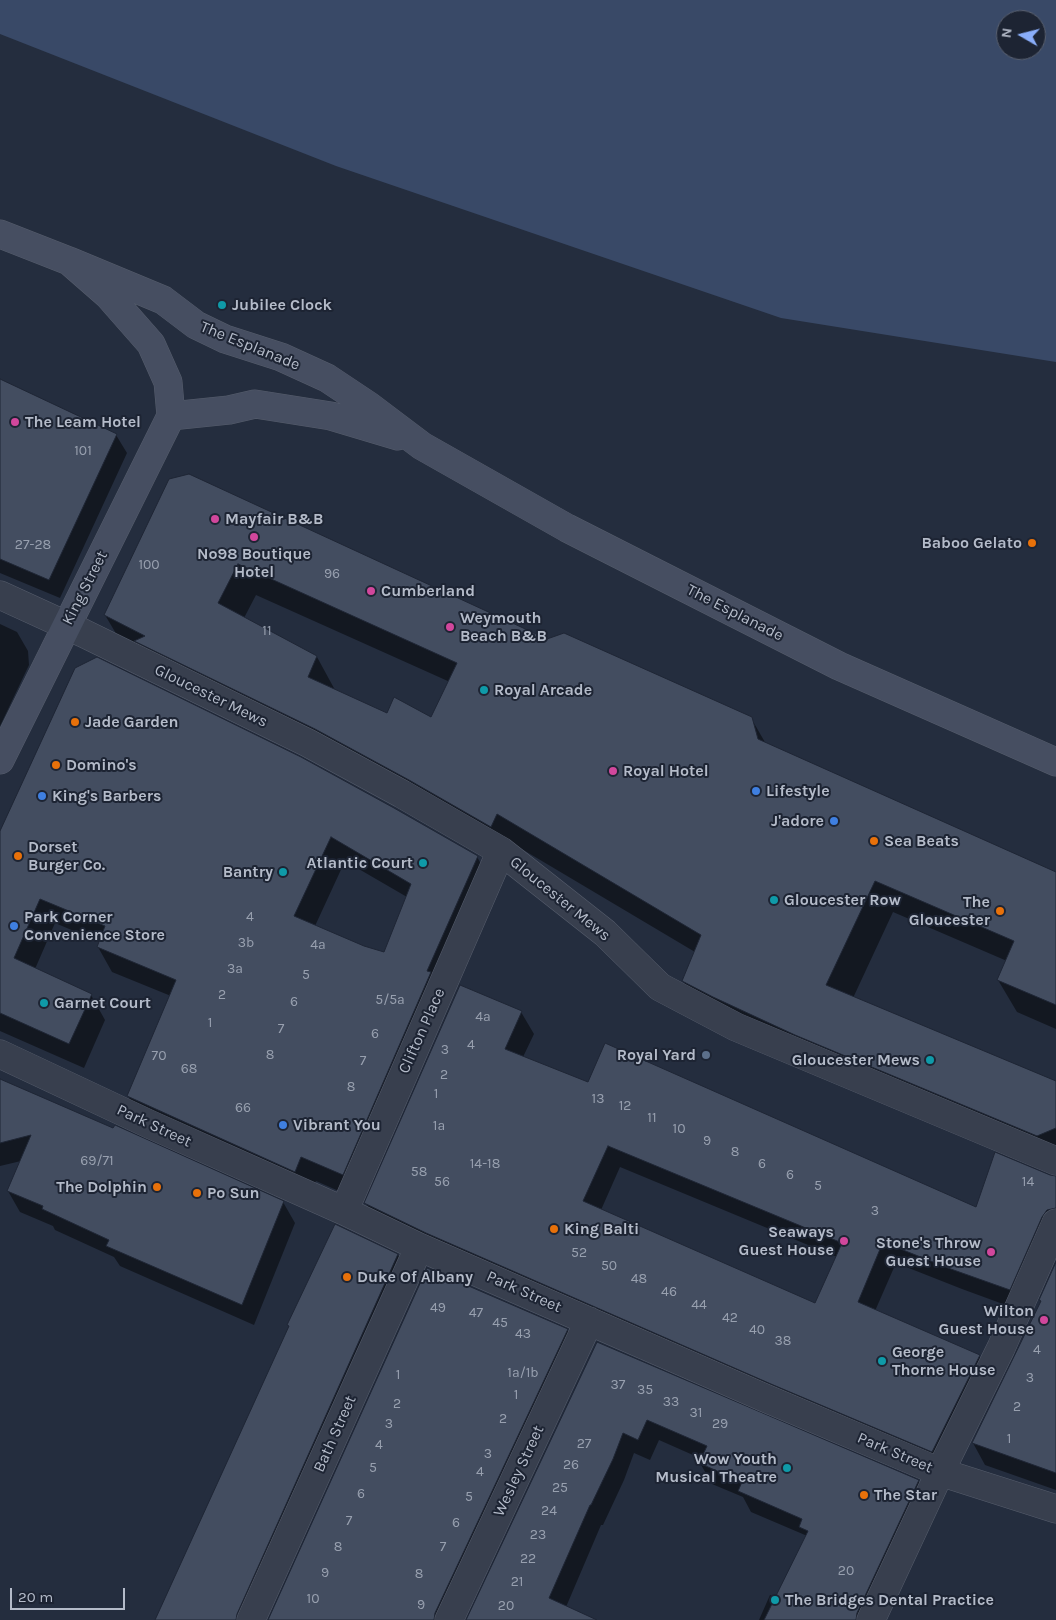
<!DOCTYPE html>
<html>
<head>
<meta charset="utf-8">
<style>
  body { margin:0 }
  #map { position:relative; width:1056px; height:1620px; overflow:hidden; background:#242d3e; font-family:Karla,sans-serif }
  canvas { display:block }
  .north { position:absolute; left:996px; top:10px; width:50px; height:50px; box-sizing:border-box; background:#1d2433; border:1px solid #59606f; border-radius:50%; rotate:278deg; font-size:14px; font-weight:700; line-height:20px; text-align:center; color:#b4bbc9 }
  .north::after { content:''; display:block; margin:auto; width:18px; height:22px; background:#89adf9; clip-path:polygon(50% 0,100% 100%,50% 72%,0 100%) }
  .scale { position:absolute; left:10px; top:1588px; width:115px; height:22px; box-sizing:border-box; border:2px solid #b4bbc9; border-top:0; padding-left:6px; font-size:15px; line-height:18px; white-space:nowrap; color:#b4bbc9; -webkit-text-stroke:4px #1d2433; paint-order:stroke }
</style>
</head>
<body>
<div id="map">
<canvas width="1056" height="1620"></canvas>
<div class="north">N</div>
<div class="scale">20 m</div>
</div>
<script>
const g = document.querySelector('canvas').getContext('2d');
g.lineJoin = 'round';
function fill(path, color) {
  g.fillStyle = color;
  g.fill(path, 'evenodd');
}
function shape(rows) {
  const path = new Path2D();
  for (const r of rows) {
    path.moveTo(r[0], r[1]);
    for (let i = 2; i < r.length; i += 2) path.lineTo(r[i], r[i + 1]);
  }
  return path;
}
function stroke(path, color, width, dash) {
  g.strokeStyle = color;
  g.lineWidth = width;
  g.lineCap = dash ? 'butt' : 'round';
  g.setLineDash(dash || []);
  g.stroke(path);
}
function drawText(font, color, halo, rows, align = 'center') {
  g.font = font + ' Karla,sans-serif';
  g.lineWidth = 4;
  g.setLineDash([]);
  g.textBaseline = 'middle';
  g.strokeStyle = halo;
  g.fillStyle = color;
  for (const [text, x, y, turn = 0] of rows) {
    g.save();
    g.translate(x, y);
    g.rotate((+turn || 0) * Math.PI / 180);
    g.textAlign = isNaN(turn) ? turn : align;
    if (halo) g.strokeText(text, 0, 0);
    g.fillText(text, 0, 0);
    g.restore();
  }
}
const water = shape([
  [0,0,1056,0,1056,362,781,318,336,166,0,34],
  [1006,20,1036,20,1036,50,1006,50]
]);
const shadow = shape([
  [0,380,116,435,127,453,60,598,0,573],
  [170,480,547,641,751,718,766,744,1056,873,1056,1029,1017,1012,998,980,1007,961,893,912,853,998,1056,1082,1056,1168,701,1013,683,981,695,952,515,845,124,647,105,615],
  [256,595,450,682,432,719,387,714,335,690,317,657,244,618],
  [0,624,17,632,28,651,29,665,0,726],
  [75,669,477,857,492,882,357,1199,316,1181,310,1196,143,1121,128,1096,171,996,112,972,98,947,100,942,55,923,35,969,91,995,105,1020,84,1068,0,1031,0,835],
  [345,861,407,897,384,954,364,947,315,926],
  [521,1012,534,1034,523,1057,588,1084,977,1208,1056,1178,1056,1236,1022,1311,962,1289,896,1263,875,1311,979,1356,992,1378,945,1473,378,1225,366,1203],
  [620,1167,837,1257,815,1305,601,1210],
  [0,1080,283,1202,295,1223,254,1325,120,1266,114,1257,55,1230,53,1226,20,1212,8,1191,21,1161,0,1166],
  [336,1226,398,1255,410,1276,255,1620,157,1620],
  [1056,1265,1056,1490,985,1465,973,1443,1041,1303,1040,1300],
  [567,1330,579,1351,453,1620,270,1620],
  [597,1343,918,1481,930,1502,875,1620,759,1620,770,1595,776,1598,807,1537,805,1535,751,1512,743,1497,712,1484,700,1463,702,1459,659,1440,650,1460,634,1453,624,1480,603,1525,601,1525,566,1607,594,1620,468,1620]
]);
const building = shape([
  [0,379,117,434,49,580,0,559,0,379],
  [189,474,547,639,564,633,752,717,758,739,1056,872,1056,1005,997,980,1014,941,875,881,826,985,1056,1081,1056,1128,1037,1136,795,1035,713,997,682,981,701,935,497,814,491,827,409,780,315,729,134,641,145,636,104,615,169,479,189,474],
  [238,564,457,663,431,717,394,697,387,713,308,677,317,656,218,603,238,564],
  [97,657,301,757,394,808,478,856,427,971,431,972,343,1175,301,1157,295,1172,127,1096,176,980,97,947,105,926,40,899,14,958,92,994,69,1044,0,1013,0,831,75,668,97,657],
  [331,837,411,884,384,952,364,946,294,916,331,837],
  [460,985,522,1011,505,1049,588,1082,605,1043,976,1207,995,1152,1050,1175,1056,1176,1056,1208,1047,1210,1042,1217,1010,1290,948,1268,883,1242,858,1302,980,1355,932,1452,771,1384,426,1233,364,1203,460,985],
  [608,1146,842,1243,815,1303,583,1201,608,1146],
  [0,1079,113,1128,115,1125,284,1201,242,1305,106,1246,109,1240,42,1209,43,1206,7,1191,31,1135,0,1143,0,1079],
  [335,1224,398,1254,237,1614,236,1620,155,1620,289,1326,287,1325,335,1224],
  [1056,1262,1056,1473,972,1443,1041,1301,1039,1300,1056,1262],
  [427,1268,568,1329,435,1613,434,1620,268,1620,427,1268],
  [597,1342,919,1480,857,1613,856,1620,764,1620,808,1531,799,1527,802,1519,738,1491,742,1482,699,1463,707,1446,647,1420,638,1440,623,1433,613,1459,591,1505,590,1505,549,1598,597,1620,466,1620,597,1342]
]);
const street = shape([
  [0,595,83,633,308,743,402,794,501,851,605,933,660,987,736,1027,1056,1161],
  [0,1054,149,1124,344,1211,419,1247,765,1398,940,1472,1056,1509],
  [344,1211,501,851],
  [251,1620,419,1247],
  [449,1620,589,1321],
  [871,1620,940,1472,1001,1348,1056,1223]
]);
const secondary = shape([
  [0,234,69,261,108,295,151,344,168,382,171,416],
  [69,261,163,300,196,325,225,339,281,357,327,378,369,406,422,446,567,528,839,666,1056,762],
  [171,416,229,410,255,404,331,416,398,436],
  [0,760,171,416]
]);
const markers = [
  [222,305,5,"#0f9aa8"],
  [15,422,5,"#d1479c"],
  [215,519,5,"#d1479c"],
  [254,537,5,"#d1479c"],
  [1032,543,5,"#e8710a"],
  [371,591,5,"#d1479c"],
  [450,627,5,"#d1479c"],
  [484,690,5,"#0f9aa8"],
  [75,722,5,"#e8710a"],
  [56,765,5,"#e8710a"],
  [613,771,5,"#d1479c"],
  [756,791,5,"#3f7fe0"],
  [42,796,5,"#3f7fe0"],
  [834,821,5,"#3f7fe0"],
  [874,841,5,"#e8710a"],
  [18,856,5,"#e8710a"],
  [423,863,5,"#0f9aa8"],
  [283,872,5,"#0f9aa8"],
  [774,900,5,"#0f9aa8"],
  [1000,911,5,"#e8710a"],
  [14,926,5,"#3f7fe0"],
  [44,1003,5,"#0f9aa8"],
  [706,1055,5,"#5c6f8a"],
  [930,1060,5,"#0f9aa8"],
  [283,1125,5,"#3f7fe0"],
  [157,1187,5,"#e8710a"],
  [197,1193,5,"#e8710a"],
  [554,1229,5,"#e8710a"],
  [844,1241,5,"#d1479c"],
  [991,1252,5,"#d1479c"],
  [347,1277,5,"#e8710a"],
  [1044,1320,5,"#d1479c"],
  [882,1361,5,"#0f9aa8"],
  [787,1468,5,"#0f9aa8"],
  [864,1495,5,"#e8710a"],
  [775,1600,5,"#0f9aa8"]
];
const numberNames = [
  ["101",83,451],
  ["27-28",33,545],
  ["100",149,565],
  ["96",332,574],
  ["11",267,631],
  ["4",250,917],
  ["3b",246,943],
  ["4a",318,945],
  ["3a",235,969],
  ["5",306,975],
  ["2",222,995],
  ["5/5a",390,1000],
  ["6",294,1002],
  ["4a",483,1017],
  ["1",210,1023],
  ["7",281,1029],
  ["6",375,1034],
  ["4",471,1045],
  ["3",445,1050],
  ["8",270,1055],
  ["70",159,1056],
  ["7",363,1061],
  ["68",189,1069],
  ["2",444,1075],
  ["8",351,1087],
  ["1",436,1094],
  ["13",598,1099],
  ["12",625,1106],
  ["66",243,1108],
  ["11",652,1118],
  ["1a",439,1126],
  ["10",679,1129],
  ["9",707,1141],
  ["8",735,1152],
  ["69/71",97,1161],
  ["14-18",485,1164],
  ["6",762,1164],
  ["58",419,1172],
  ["6",790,1175],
  ["56",442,1182],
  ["14",1028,1182],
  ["5",818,1186],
  ["3",875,1211],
  ["52",579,1253],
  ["50",609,1266],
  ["48",639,1279],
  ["46",669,1292],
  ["44",699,1305],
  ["49",438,1308],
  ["47",476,1313],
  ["42",730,1318],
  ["45",500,1323],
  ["40",757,1330],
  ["43",523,1334],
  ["38",783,1341],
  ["4",1037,1350],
  ["1a/1b",523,1373],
  ["1",398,1375],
  ["3",1030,1378],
  ["37",618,1385],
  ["35",645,1390],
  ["1",516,1395],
  ["33",671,1402],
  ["2",397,1404],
  ["2",1017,1407],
  ["31",696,1413],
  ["2",503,1419],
  ["3",389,1424],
  ["29",720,1424],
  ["1",1009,1439],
  ["27",584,1444],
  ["4",379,1445],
  ["3",488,1454],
  ["26",571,1465],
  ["5",373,1468],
  ["4",480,1472],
  ["25",560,1488],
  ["6",361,1494],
  ["5",469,1497],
  ["24",549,1511],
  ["7",349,1521],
  ["6",456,1523],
  ["23",538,1535],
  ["8",338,1547],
  ["7",443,1547],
  ["22",528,1559],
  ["20",846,1571],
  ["9",325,1573],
  ["8",419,1574],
  ["21",517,1582],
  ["10",313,1599],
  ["9",421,1605],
  ["20",506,1606]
];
const poiNames = [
  ["Jubilee Clock",232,305],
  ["The Leam Hotel",25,422],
  ["Mayfair B&B",225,519],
  ["Baboo Gelato",1022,543,"right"],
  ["No98 Boutique",254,554,"center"],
  ["Hotel",254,572,"center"],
  ["Cumberland",381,591],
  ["Weymouth",460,618],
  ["Beach B&B",460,636],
  ["Royal Arcade",494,690],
  ["Jade Garden",85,722],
  ["Domino's",66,765],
  ["Royal Hotel",623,771],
  ["Lifestyle",766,791],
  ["King's Barbers",52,796],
  ["J'adore",824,821,"right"],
  ["Sea Beats",884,841],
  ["Dorset",28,847],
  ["Burger Co.",28,865],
  ["Atlantic Court",413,863,"right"],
  ["Bantry",273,872,"right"],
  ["Gloucester Row",784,900],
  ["The",990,902,"right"],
  ["Gloucester",990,920,"right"],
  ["Park Corner",24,917],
  ["Convenience Store",24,935],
  ["Garnet Court",54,1003],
  ["Royal Yard",696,1055,"right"],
  ["Gloucester Mews",920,1060,"right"],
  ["Vibrant You",293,1125],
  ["The Dolphin",147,1187,"right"],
  ["Po Sun",207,1193],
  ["King Balti",564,1229],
  ["Seaways",834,1232,"right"],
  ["Guest House",834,1250,"right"],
  ["Stone's Throw",981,1243,"right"],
  ["Guest House",981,1261,"right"],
  ["Duke Of Albany",357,1277],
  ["Wilton",1034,1311,"right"],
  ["Guest House",1034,1329,"right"],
  ["George",892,1352],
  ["Thorne House",892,1370],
  ["Wow Youth",777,1459,"right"],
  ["Musical Theatre",777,1477,"right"],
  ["The Star",874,1495],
  ["The Bridges Dental Practice",785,1600]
];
const streetNames = [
  ["The Esplanade",250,346,22],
  ["King Street",85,588,-63],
  ["The Esplanade",735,613,27],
  ["Gloucester Mews",211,696,26],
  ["Gloucester Mews",560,899,39],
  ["Clifton Place",422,1031,-66],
  ["Park Street",154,1126,25],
  ["Park Street",524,1292,24],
  ["Bath Street",335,1434,-66],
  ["Park Street",895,1453,23],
  ["Wesley Street",519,1471,-65]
];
fill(water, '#394967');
fill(shadow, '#0007');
fill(building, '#434d60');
stroke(building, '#1f2635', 1);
stroke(street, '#565d6c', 29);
stroke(secondary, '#565d6c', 29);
stroke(street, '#383f4e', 28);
stroke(secondary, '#464e61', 28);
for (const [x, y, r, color] of markers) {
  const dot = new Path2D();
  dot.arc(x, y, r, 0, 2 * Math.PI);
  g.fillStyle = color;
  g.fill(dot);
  stroke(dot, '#1d2433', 2);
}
drawText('14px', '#98a0af', null, numberNames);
drawText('bold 16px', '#b4bbc9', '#1d2433', poiNames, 'left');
drawText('16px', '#b4bbc9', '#1d2433', streetNames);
</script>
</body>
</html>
